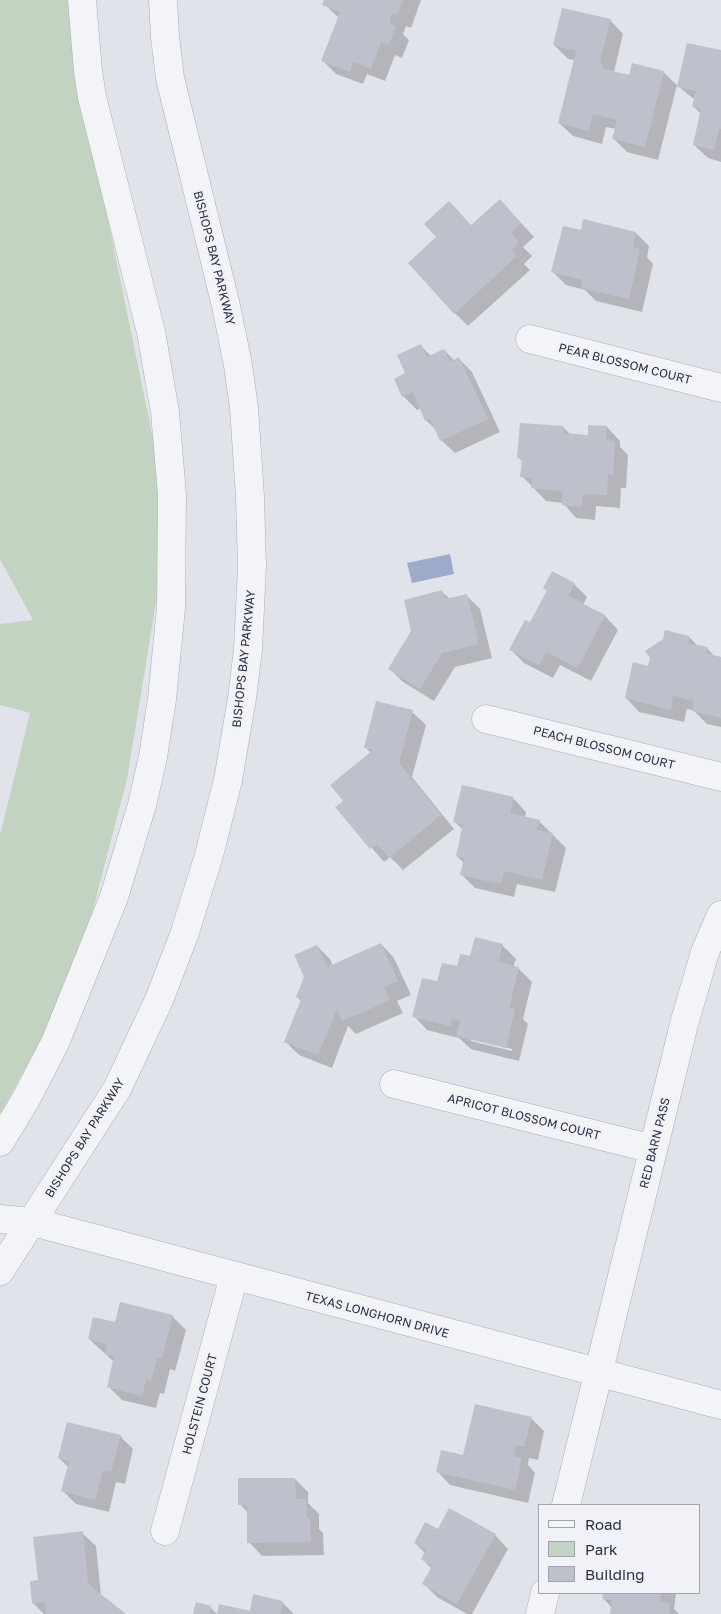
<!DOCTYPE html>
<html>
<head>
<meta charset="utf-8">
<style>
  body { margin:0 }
  #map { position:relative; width:721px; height:1614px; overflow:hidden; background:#e0e3e9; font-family:"Golos Text",sans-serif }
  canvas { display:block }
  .legend { position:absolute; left:538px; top:1504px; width:162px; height:90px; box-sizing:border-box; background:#f0f2f7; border:1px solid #a0a4ae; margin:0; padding:6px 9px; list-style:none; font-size:15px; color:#292e41 }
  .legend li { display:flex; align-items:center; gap:10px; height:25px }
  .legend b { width:25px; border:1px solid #a0a4ae }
</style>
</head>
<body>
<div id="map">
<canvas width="721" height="1614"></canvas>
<ul class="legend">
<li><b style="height:6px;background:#f3f4f7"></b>Road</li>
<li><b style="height:14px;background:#c3d3c1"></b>Park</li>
<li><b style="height:14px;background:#bec1cc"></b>Building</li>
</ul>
</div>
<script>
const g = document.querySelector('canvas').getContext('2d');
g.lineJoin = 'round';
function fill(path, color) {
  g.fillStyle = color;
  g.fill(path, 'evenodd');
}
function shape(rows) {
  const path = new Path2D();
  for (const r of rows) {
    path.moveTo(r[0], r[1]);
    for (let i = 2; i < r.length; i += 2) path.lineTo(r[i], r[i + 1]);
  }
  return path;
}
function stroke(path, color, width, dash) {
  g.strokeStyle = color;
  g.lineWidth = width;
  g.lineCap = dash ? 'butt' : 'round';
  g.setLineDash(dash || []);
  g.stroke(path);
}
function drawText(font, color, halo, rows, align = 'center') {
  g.font = font + ' "Golos Text",sans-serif';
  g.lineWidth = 5;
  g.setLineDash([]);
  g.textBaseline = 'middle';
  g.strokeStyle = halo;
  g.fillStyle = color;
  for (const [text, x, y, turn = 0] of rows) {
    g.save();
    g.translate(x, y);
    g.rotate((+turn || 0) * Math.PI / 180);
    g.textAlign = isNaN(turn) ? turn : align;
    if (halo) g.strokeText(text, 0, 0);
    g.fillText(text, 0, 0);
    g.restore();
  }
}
const green = shape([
  [0,0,76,0,81,89,157,458,158,517,157,596,127,779,92,913,45,1031,0,1115,0,835,30,713,0,705,0,624,33,620,0,559]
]);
const water = shape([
  [450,554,454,574,412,583,407,563]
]);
const shadow = shape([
  [325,0,421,0,411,28,406,26,403,34,409,40,402,58,395,55,385,81,367,74,363,84,336,74,322,60,339,18,324,4],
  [610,20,623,34,614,72,630,76,663,72,677,85,658,160,627,152,613,138,616,129,606,127,602,144,573,136,559,123,575,60,568,59,554,45],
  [721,52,721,162,708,158,694,145,701,114,694,107,695,100,678,86],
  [513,214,534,237,523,247,532,256,524,264,530,270,468,326,455,313,472,226],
  [581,232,636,233,649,246,647,257,653,264,642,312,596,301,585,290,566,285,553,272],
  [421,346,431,356,444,350,455,361,459,359,472,372,500,432,455,453,441,440,437,431,426,420,421,408,417,410,403,396,407,374],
  [563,427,571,435,589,436,607,427,620,441,620,447,628,455,626,488,621,488,620,508,596,506,595,520,576,518,563,503,546,501,522,476,523,462,518,457],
  [574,584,587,597,583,605,605,616,618,630,591,681,560,665,553,678,524,663,511,650,530,624,548,591,544,588],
  [442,592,450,599,467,596,480,609,492,658,455,667,434,701,403,682,390,669],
  [689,637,698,646,707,648,715,657,721,658,721,727,707,724,693,710,687,709,684,722,639,712,626,698,649,667],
  [412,712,426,725,412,777,454,829,403,870,390,857,384,862,337,807,345,801,371,753,365,747],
  [513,798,526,812,525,817,539,821,566,848,555,892,517,884,514,897,475,888,461,874,464,863,457,856,463,830,455,822],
  [381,944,394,958,411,995,397,1001,403,1013,356,1034,348,1026,332,1068,299,1055,286,1042,302,1002,297,997,317,946,330,959,333,966],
  [502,945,516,959,513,967,518,968,532,982,523,1019,528,1024,519,1061,471,1049,459,1038,427,1030,414,1016,438,983,471,958],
  [471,1039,512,1049,512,1051,471,1041],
  [172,1316,186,1330,175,1371,170,1369,164,1394,160,1393,156,1408,122,1400,108,1386,114,1362,89,1339,116,1324],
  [531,1418,544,1431,538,1460,529,1458,528,1465,535,1473,528,1503,450,1485,437,1471],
  [120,1436,133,1449,125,1484,116,1482,109,1512,76,1504,63,1491,68,1467,59,1458],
  [295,1479,308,1492,308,1503,319,1514,319,1529,323,1533,324,1555,262,1556,249,1542,248,1513,240,1504],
  [439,1530,495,1535,508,1549,472,1614,467,1614,437,1597,424,1584,432,1569,422,1559,426,1554,415,1543],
  [82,1533,96,1546,101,1595,124,1614,44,1614,33,1603,39,1581],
  [604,1593,676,1593,674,1609,679,1614,612,1614,612,1608,603,1598],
  [282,1602,294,1614,218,1614,250,1613],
  [210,1607,217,1614,195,1614]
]);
const building = shape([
  [324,0,403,0,397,15,392,13,389,23,396,26,389,45,381,42,371,69,353,62,350,72,321,61,340,12,322,5],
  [562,8,611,19,600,61,604,69,629,75,632,63,664,71,645,147,612,139,617,120,593,114,589,131,558,123,576,51,553,45],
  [687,43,721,50,721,129,719,128,714,150,693,145,701,109,692,107,696,91,677,87],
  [500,199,521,223,511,233,519,242,512,250,517,256,454,314,408,263,436,237,424,224,449,201,471,225],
  [583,219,636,232,633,247,640,249,629,299,581,288,582,280,551,272,563,226,581,230],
  [421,344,427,357,444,349,450,362,459,357,488,419,440,441,430,419,425,421,413,392,402,397,394,379,405,373,397,355],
  [520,423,564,426,563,433,588,435,588,425,607,426,606,440,615,441,613,475,608,475,607,495,583,494,582,507,562,505,562,491,531,488,532,478,520,477,522,459,517,458],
  [552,571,575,583,568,596,605,615,578,668,546,652,539,665,509,650,525,620,530,622,547,590,543,588],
  [442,590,445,599,467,594,479,644,442,653,420,689,388,669,411,631,404,600],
  [665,630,689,636,688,643,708,647,706,653,721,657,721,718,692,711,694,701,673,696,671,710,625,698,633,662,648,666,650,658,645,651,663,639],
  [376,701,413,710,399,763,441,815,389,858,377,844,370,849,335,807,343,801,330,785,373,750,364,748],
  [462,785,514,797,510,813,540,820,537,830,553,833,542,880,504,871,501,884,460,875,464,858,456,856,463,824,453,822],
  [475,937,503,944,498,962,519,967,509,1008,515,1009,506,1048,456,1036,460,1021,452,1019,450,1026,412,1017,422,978,437,981,442,963,457,966,460,954,470,956],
  [381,943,398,981,384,987,390,1000,342,1021,337,1009,318,1055,284,1042,301,999,296,997,304,977,294,955,317,945,327,967],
  [120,1302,173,1315,162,1358,157,1357,151,1381,146,1380,142,1396,107,1387,114,1356,105,1354,107,1344,88,1339,93,1317,115,1322],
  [475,1404,532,1417,524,1447,516,1445,514,1456,522,1458,515,1490,436,1472,441,1450,463,1455],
  [67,1422,121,1435,111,1472,103,1470,95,1500,61,1491,69,1461,58,1458],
  [238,1478,295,1478,296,1499,306,1499,307,1518,310,1518,311,1542,247,1543,247,1505,238,1505],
  [449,1508,496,1534,457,1604,422,1584,432,1566,421,1559,426,1550,414,1543,425,1522,438,1529],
  [83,1531,88,1584,126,1614,46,1614,45,1602,32,1604,30,1581,38,1580,33,1537],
  [603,1593,661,1593,660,1602,670,1604,669,1614,610,1614,612,1600,602,1599],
  [253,1594,283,1601,280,1614,217,1614,219,1604,250,1611],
  [196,1602,211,1606,209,1614,193,1614]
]);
const street = shape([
  [530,339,721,388],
  [486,719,721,777],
  [394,1084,653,1149],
  [0,1142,26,1099,55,1043,114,897,142,805,153,757,162,699,171,608,172,495,165,412,151,332,92,97,88,71,82,0],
  [0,1219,33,1222,721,1405],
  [0,1271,117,1089,159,1000,184,935,209,855,228,780,242,698,248,650,252,566,250,497,244,408,238,365,226,306,170,78,165,37,163,0],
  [566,1505,684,1024,705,952,721,915],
  [165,1531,234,1276],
  [540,1614,545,1593]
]);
const streetNames = [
  ["BISHOPS BAY PARKWAY",214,258,76],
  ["PEAR BLOSSOM COURT",625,364,14],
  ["BISHOPS BAY PARKWAY",244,659,-84],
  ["PEACH BLOSSOM COURT",604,748,14],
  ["APRICOT BLOSSOM COURT",524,1117,14],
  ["BISHOPS BAY PARKWAY",85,1138,-58],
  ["RED BARN PASS",655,1143,-76],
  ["TEXAS LONGHORN DRIVE",377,1315,15],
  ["HOLSTEIN COURT",200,1404,-75]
];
fill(green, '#c3d3c1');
fill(water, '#9babc9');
fill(shadow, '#0003');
fill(building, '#bec1cc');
stroke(street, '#a9adb7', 29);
stroke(street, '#f3f4f7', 28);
drawText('12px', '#292e41', '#f0f2f7', streetNames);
</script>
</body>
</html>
